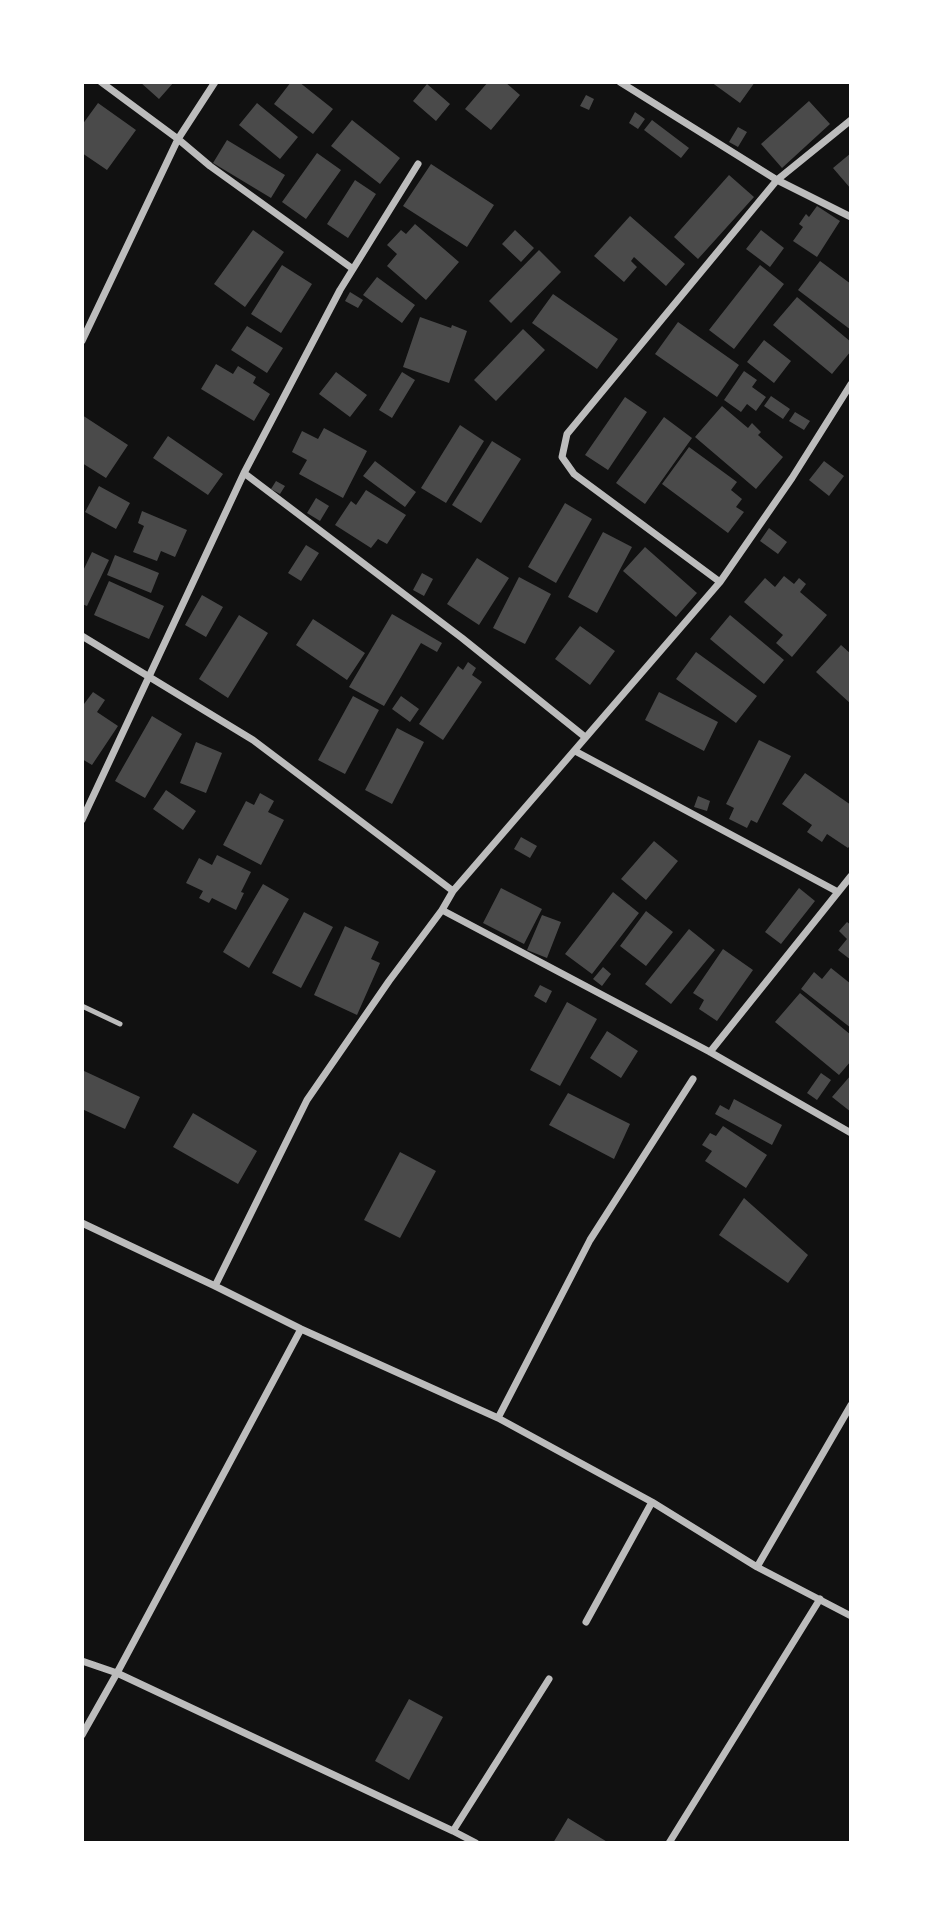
<!DOCTYPE html>
<html>
<head>
<meta charset="utf-8">
<style>
  body { margin:0 }
  #map { position:relative; width:933px; height:1925px; overflow:hidden; background:#111; font-family:Commissioner,sans-serif }
  canvas { display:block }
  .frame { position:absolute; inset:0; border:84px solid #fff; pointer-events:none }
</style>
</head>
<body>
<div id="map">
<canvas width="933" height="1925"></canvas>
<div class="frame"></div>
</div>
<script>
const g = document.querySelector('canvas').getContext('2d');
g.lineJoin = 'round';
function fill(path, color) {
  g.fillStyle = color;
  g.fill(path, 'evenodd');
}
function shape(rows) {
  const path = new Path2D();
  for (const r of rows) {
    path.moveTo(r[0], r[1]);
    for (let i = 2; i < r.length; i += 2) path.lineTo(r[i], r[i + 1]);
  }
  return path;
}
function stroke(path, color, width, dash) {
  g.strokeStyle = color;
  g.lineWidth = width;
  g.lineCap = dash ? 'butt' : 'round';
  g.setLineDash(dash || []);
  g.stroke(path);
}
const building = shape([
  [140,82,174,82,159,99],
  [291,82,299,82,333,109,313,134,274,104],
  [488,82,505,82,520,95,491,130,465,109],
  [711,82,755,82,740,103],
  [427,84,450,104,436,121,413,101],
  [586,95,594,99,589,110,580,106],
  [809,101,830,124,782,168,761,144],
  [98,103,136,130,107,170,82,153,82,125],
  [257,103,298,137,280,159,239,125],
  [635,112,645,119,638,129,629,123],
  [352,120,400,158,380,184,331,146],
  [652,120,689,148,681,158,644,130],
  [738,127,747,132,738,147,729,142],
  [227,140,285,175,271,198,213,163],
  [317,153,341,170,306,219,282,202],
  [851,153,851,189,833,168],
  [431,164,494,205,467,247,403,206],
  [729,175,754,197,698,259,674,237],
  [355,180,376,194,348,238,327,224],
  [817,206,840,221,817,257,793,241,803,227,799,224,806,214,809,217],
  [630,216,685,264,666,286,634,257,631,261,637,267,624,282,594,256],
  [415,224,459,262,426,300,387,266,397,254,387,245,401,230,406,234],
  [253,230,284,252,245,307,214,284],
  [515,230,534,248,521,262,502,244],
  [761,230,784,248,770,267,746,249],
  [539,250,561,272,511,323,489,301],
  [820,261,851,284,851,330,798,290],
  [282,265,312,284,281,333,251,314],
  [760,265,784,284,734,349,709,330],
  [377,277,415,305,402,323,363,295],
  [350,292,363,300,358,308,345,301],
  [553,294,618,339,597,369,532,323],
  [797,297,851,342,851,351,832,374,773,325],
  [420,317,451,328,452,325,467,331,449,383,403,367],
  [678,322,739,365,717,397,655,354],
  [247,326,283,348,267,373,231,350],
  [523,329,545,350,496,401,474,380],
  [764,340,791,361,774,383,747,362],
  [216,364,233,374,238,366,256,377,253,383,270,394,254,421,201,389],
  [744,371,757,380,752,387,766,397,756,411,747,404,741,412,724,400],
  [336,372,367,395,350,417,319,394],
  [402,372,415,380,392,418,379,410],
  [771,396,790,409,783,419,764,406],
  [625,397,647,412,608,470,585,455],
  [722,406,748,428,752,423,761,432,758,435,783,457,756,489,695,437],
  [795,412,810,421,804,430,789,421],
  [82,415,128,445,106,478,82,463],
  [664,417,692,438,645,504,616,483],
  [460,425,484,441,446,503,421,488],
  [324,428,367,451,343,498,299,474,307,460,292,452,302,431,318,439],
  [168,436,223,474,208,495,153,458],
  [492,441,521,459,481,523,452,505],
  [689,447,737,482,731,490,742,499,736,507,744,512,728,533,662,484],
  [375,461,416,492,405,507,363,476],
  [824,461,844,476,829,496,809,480],
  [276,481,285,486,280,494,271,489],
  [99,486,130,503,116,529,85,512],
  [366,490,406,515,387,544,378,539,371,548,335,525,351,501,356,505],
  [316,498,329,506,320,521,307,513],
  [565,503,592,519,556,583,528,567],
  [142,511,187,530,175,557,161,551,157,561,133,552,144,526,138,523],
  [769,528,787,542,778,554,760,541],
  [603,532,632,547,597,613,568,597],
  [306,545,319,553,301,581,288,573],
  [645,547,697,593,676,617,623,571],
  [92,552,109,560,87,606,82,604,82,573],
  [115,555,159,573,151,593,107,575],
  [477,558,509,578,479,625,447,604],
  [422,573,433,579,424,596,413,590],
  [784,576,794,584,799,578,806,584,800,592,827,615,792,657,776,643,783,635,744,602,765,578,775,587],
  [519,577,551,594,525,644,493,628],
  [109,581,164,606,149,639,94,615],
  [202,595,223,607,206,637,185,625],
  [392,614,442,643,437,652,421,643,384,706,349,687],
  [239,615,268,633,228,698,199,679],
  [730,615,784,660,764,684,710,639],
  [313,619,365,653,347,680,296,645],
  [580,626,615,651,590,685,555,659],
  [841,645,851,654,851,704,816,672],
  [696,652,757,696,736,723,676,679],
  [468,662,476,668,472,675,482,682,443,740,419,724,458,666,463,670],
  [93,692,105,700,97,712,118,726,92,765,82,759,82,703,84,704],
  [659,692,718,722,704,751,645,720],
  [353,696,379,710,345,774,318,760],
  [401,696,419,709,410,722,392,709],
  [152,716,182,734,145,798,115,781],
  [397,728,424,742,392,804,365,790],
  [759,740,791,756,757,823,751,820,747,828,729,819,734,808,726,804],
  [196,742,222,753,206,793,180,783],
  [805,773,851,805,851,844,848,848,827,834,822,842,807,832,812,825,782,804],
  [166,790,196,811,183,830,153,809],
  [260,793,274,801,268,812,284,820,261,865,223,845,246,801,254,805],
  [698,796,710,801,707,811,694,807],
  [521,837,537,846,530,858,514,849],
  [654,841,678,861,646,900,621,879],
  [217,855,251,872,241,892,244,893,236,910,212,898,209,903,199,898,203,891,186,883,199,858,212,865],
  [263,884,289,899,249,968,223,952],
  [501,888,542,909,524,944,483,923],
  [799,888,815,901,781,944,765,932],
  [613,892,639,913,592,974,565,954],
  [646,911,673,932,646,966,620,946],
  [304,912,333,927,301,988,272,973],
  [542,915,561,922,547,958,527,950],
  [847,922,851,925,851,960,838,950,847,939,839,931],
  [345,926,379,942,371,959,380,963,357,1015,314,995],
  [689,929,715,950,671,1004,645,984],
  [723,949,753,970,717,1021,699,1009,704,1000,693,993],
  [603,967,611,974,602,986,593,979],
  [831,968,851,984,851,1028,801,989,814,972,822,979],
  [540,985,552,991,546,1003,534,996],
  [800,993,851,1035,851,1061,839,1075,775,1022],
  [567,1002,597,1019,560,1086,530,1070],
  [607,1031,638,1051,621,1078,590,1058],
  [82,1070,140,1097,125,1129,82,1109],
  [821,1073,831,1080,817,1100,807,1093],
  [851,1075,851,1112,832,1097],
  [568,1093,630,1124,614,1159,549,1125],
  [734,1099,782,1125,772,1145,715,1114,720,1105,729,1110],
  [193,1113,257,1151,238,1184,173,1147],
  [723,1126,767,1155,746,1188,705,1161,712,1151,702,1145,710,1133,716,1136],
  [400,1152,436,1171,400,1238,364,1220],
  [744,1198,808,1255,788,1283,719,1235],
  [409,1699,443,1717,409,1780,375,1761],
  [568,1818,609,1843,553,1843]
]);
const service = shape([
  [82,1006,120,1024]
]);
const minor = shape([
  [620,82,777,180,851,217],
  [353,269,418,164],
  [82,341,178,139,215,82],
  [244,473,462,638,585,737],
  [720,582,574,474,562,457,567,434,777,180,851,120],
  [82,636,253,740,453,891],
  [575,751,838,892],
  [82,820,244,473,340,290,353,269,210,166,178,139,101,82],
  [442,910,710,1052,851,1133],
  [710,1052,851,876],
  [82,1223,215,1286,301,1329,498,1418,652,1502,757,1567,851,1616],
  [215,1286,307,1100,389,981,442,910,453,891,720,582,792,478,851,384],
  [498,1418,590,1240,693,1079],
  [757,1567,851,1405],
  [586,1622,652,1502],
  [82,1661,117,1673,453,1831,476,1843],
  [82,1735,117,1673,301,1329],
  [453,1831,549,1679],
  [669,1843,820,1599]
]);
fill(building, '#4a4a4a');
stroke(service, '#bcbcbc', 5);
stroke(minor, '#bcbcbc', 7);
</script>
</body>
</html>
